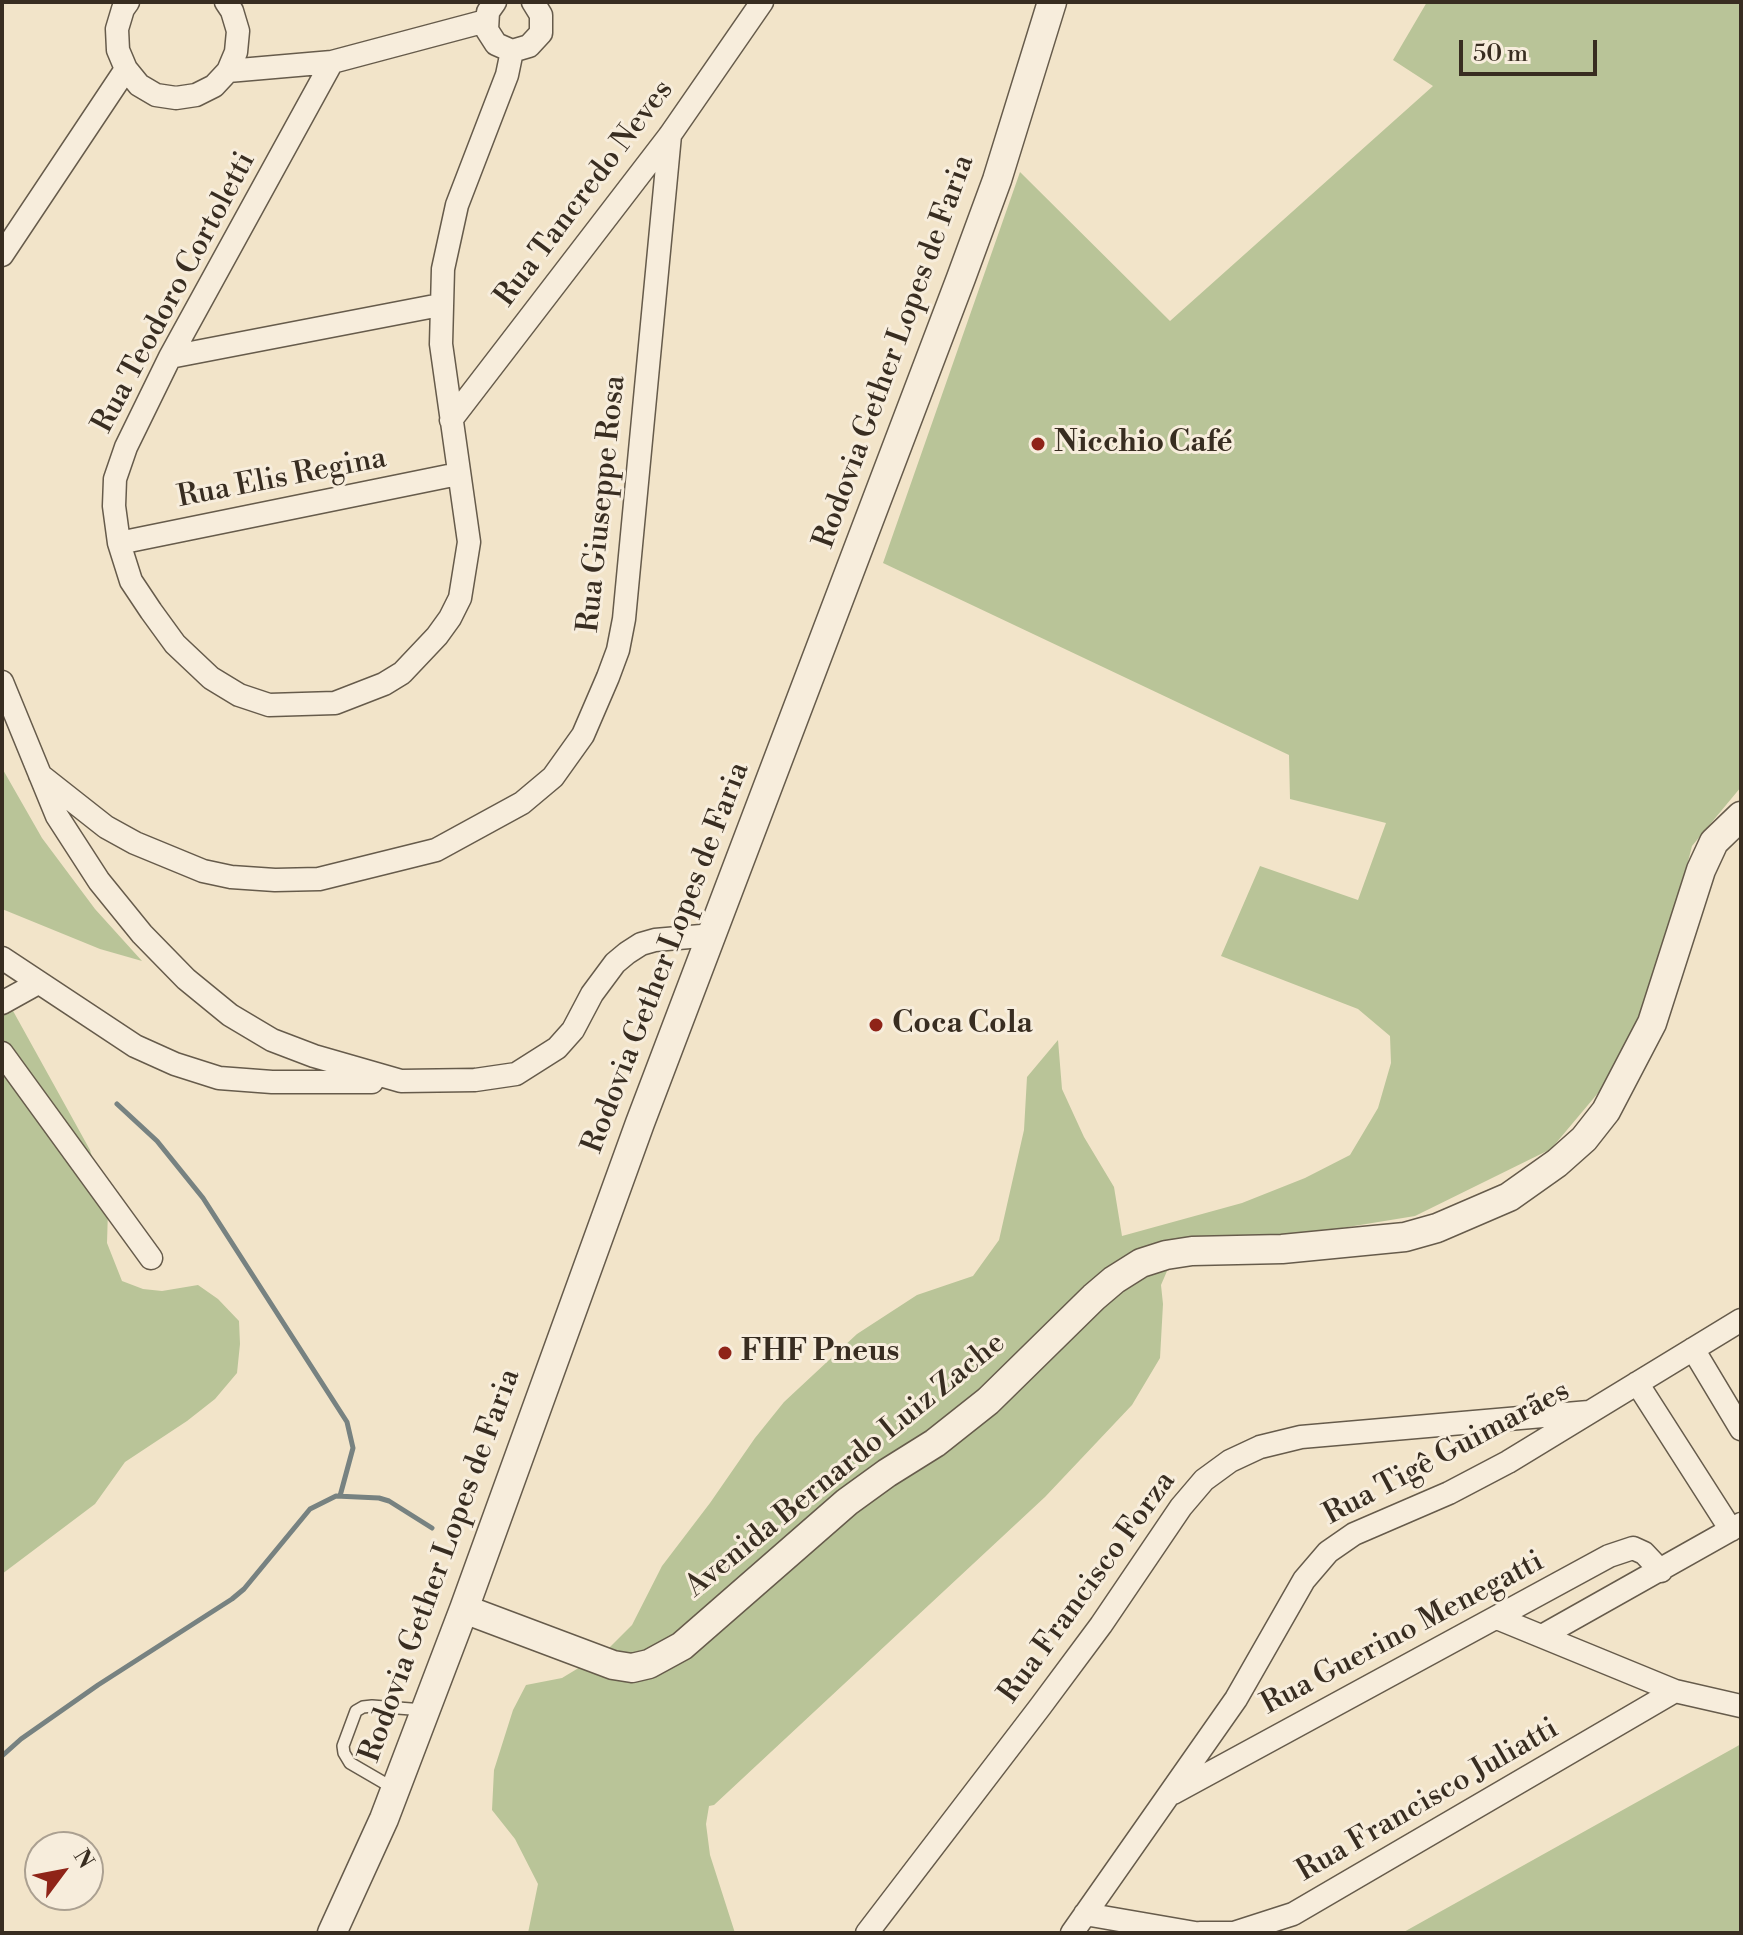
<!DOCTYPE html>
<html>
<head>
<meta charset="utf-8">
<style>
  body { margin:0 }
  #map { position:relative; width:1743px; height:1935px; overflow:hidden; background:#f2e4c9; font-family:"Libre Bodoni",serif }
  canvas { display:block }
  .frame { position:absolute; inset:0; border:4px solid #382d21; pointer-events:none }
  .north { position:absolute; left:24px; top:1831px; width:80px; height:80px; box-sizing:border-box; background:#f7eddc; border:2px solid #aba091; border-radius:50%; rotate:58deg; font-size:22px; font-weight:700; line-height:32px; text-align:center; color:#382d21 }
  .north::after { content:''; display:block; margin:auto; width:28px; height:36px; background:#8f2418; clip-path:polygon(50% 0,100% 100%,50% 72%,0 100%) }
  .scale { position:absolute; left:1459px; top:40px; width:138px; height:36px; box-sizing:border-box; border:4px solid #382d21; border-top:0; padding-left:10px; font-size:24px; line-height:28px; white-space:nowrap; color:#382d21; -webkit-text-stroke:6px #f7eddc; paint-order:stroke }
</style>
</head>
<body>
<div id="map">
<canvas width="1743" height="1935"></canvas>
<div class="frame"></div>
<div class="north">N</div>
<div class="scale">50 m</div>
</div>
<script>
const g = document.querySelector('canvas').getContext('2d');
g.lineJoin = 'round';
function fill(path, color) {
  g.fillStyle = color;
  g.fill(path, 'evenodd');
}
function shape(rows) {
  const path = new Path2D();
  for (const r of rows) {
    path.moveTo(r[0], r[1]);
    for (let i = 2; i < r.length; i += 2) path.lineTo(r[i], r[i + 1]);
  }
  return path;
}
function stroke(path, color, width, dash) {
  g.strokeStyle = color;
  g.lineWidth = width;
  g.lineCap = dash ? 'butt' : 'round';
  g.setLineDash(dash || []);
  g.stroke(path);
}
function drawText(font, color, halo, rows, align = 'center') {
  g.font = font + ' "Libre Bodoni",serif';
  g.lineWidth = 6;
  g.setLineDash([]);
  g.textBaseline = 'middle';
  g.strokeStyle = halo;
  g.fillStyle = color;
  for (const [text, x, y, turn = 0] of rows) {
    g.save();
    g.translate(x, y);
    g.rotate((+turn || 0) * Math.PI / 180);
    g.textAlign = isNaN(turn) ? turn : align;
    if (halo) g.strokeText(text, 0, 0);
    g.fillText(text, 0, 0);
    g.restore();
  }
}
const green = shape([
  [1427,2,1741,2,1741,787,1692,846,1661,967,1636,1028,1614,1074,1551,1149,1415,1216,1244,1244,1176,1250,1161,1285,1163,1304,1160,1358,1132,1405,1045,1497,714,1805,709,1806,706,1824,710,1855,735,1933,528,1933,538,1884,515,1839,492,1810,494,1770,513,1710,526,1685,562,1678,605,1652,632,1625,662,1566,710,1503,755,1438,784,1402,857,1334,917,1295,973,1276,999,1240,1024,1130,1027,1077,1058,1040,1062,1089,1084,1137,1114,1187,1122,1236,1242,1203,1305,1178,1350,1155,1378,1108,1391,1063,1390,1036,1358,1009,1221,956,1260,866,1358,900,1386,823,1290,799,1289,755,883,563,1020,172,1170,321,1433,86,1393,60],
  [2,768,42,838,95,909,142,961,100,949,2,909],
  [2,991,90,1150,108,1210,107,1243,122,1281,143,1289,162,1291,198,1285,218,1299,239,1321,240,1344,237,1373,215,1399,187,1421,125,1462,95,1504,2,1574],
  [1741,1744,1741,1933,1402,1933,1734,1748]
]);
const stream = shape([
  [117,1104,157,1141,203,1198,347,1422,353,1448,340,1496],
  [2,1756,21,1739,98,1685,232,1599,244,1589,310,1509,336,1496,379,1498,389,1501,432,1528]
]);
const service = shape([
  [393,1788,350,1763,344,1753,343,1746,356,1711,363,1707,372,1706,424,1710]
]);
const minor = shape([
  [128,2,123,9,117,29,118,50,126,69,139,85,156,95,176,98,196,95,214,86,228,71,236,52,238,31,232,11,226,2],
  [495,2,488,12,487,30,496,44,512,51,529,46,541,33,541,15,533,2],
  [332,62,170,357,126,447,115,479,114,506,119,543,131,581,151,611,175,644,211,678,239,695,269,705,335,703,384,684,402,673,437,636,450,618,460,598,469,542,441,344,443,269,457,205,507,75,512,51],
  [228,71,332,62,486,21],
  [2,255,126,69],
  [170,357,440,305],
  [451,420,670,135,762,2],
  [119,543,458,474],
  [2,682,57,816,99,881,142,934,186,979,230,1015,272,1040,314,1056,401,1081,475,1080,516,1074,557,1048,573,1030,592,994,615,963,627,953,641,944,655,940,713,935],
  [40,775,106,827,135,843,203,871,231,877,275,880,319,879,436,850,522,803,553,777,583,735,608,677,618,650,624,619,670,135],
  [2,958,135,1046,175,1064,219,1078,272,1082,372,1082],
  [2,1003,38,983],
  [2,1053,151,1258],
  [1693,1349,1741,1429],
  [1637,1383,1731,1530],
  [1497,1618,1675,1691,1741,1706],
  [1542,1636,1741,1524],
  [1173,1793,1609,1556,1633,1548,1644,1553,1661,1571],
  [1085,1914,1195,1933],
  [867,1933,1040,1707,1101,1625,1181,1507,1204,1480,1230,1461,1260,1447,1301,1437,1589,1412],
  [1072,1933,1236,1699,1304,1580,1328,1552,1354,1534,1449,1493,1508,1462,1741,1320],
  [1200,1933,1234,1933,1293,1914,1675,1691]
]);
const tertiary = shape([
  [464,1609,613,1665,632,1668,649,1664,682,1646,847,1502,887,1473,935,1443,988,1401,1094,1297,1114,1280,1141,1263,1166,1255,1192,1251,1282,1249,1405,1237,1437,1228,1509,1197,1557,1163,1584,1139,1606,1111,1652,1023,1701,870,1714,842,1741,816],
  [332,1933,384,1819,464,1609,640,1123,961,278,997,180,1052,2]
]);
const markers = [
  [1038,444,8,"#8f2418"],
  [876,1025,8,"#8f2418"],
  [725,1353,8,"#8f2418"]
];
const streetNames = [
  ["Rua Tancredo Neves",585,194,-53],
  ["Rua Teodoro Cortoletti",175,293,-62],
  ["Rodovia Gether Lopes de Faria",895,352,-70],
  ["Rua Elis Regina",282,479,-11],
  ["Rua Giuseppe Rosa",603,504,-84],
  ["Rodovia Gether Lopes de Faria",667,958,-69],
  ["Rua Tigê Guimarães",1447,1454,-28],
  ["Avenida Bernardo Luiz Zache",846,1466,-39],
  ["Rodovia Gether Lopes de Faria",441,1566,-70],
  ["Rua Francisco Forza",1088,1588,-54],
  ["Rua Guerino Menegatti",1403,1634,-28],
  ["Rua Francisco Juliatti",1428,1801,-30]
];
const poiNames = [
  ["Nicchio Café",1054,444],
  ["Coca Cola",892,1025],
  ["FHF Pneus",741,1353]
];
fill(green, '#b9c498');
stroke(stream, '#778281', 5);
stroke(service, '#665b4b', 14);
stroke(minor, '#665b4b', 25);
stroke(tertiary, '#665b4b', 31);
stroke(service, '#f7eddc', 11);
stroke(minor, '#f7eddc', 22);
stroke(tertiary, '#f7eddc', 28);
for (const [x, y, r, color] of markers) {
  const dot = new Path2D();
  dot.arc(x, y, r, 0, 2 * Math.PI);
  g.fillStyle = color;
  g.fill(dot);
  stroke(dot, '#f7eddc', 3);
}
drawText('30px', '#382d21', '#f7eddc', streetNames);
drawText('bold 30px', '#382d21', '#f7eddc', poiNames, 'left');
</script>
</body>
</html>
